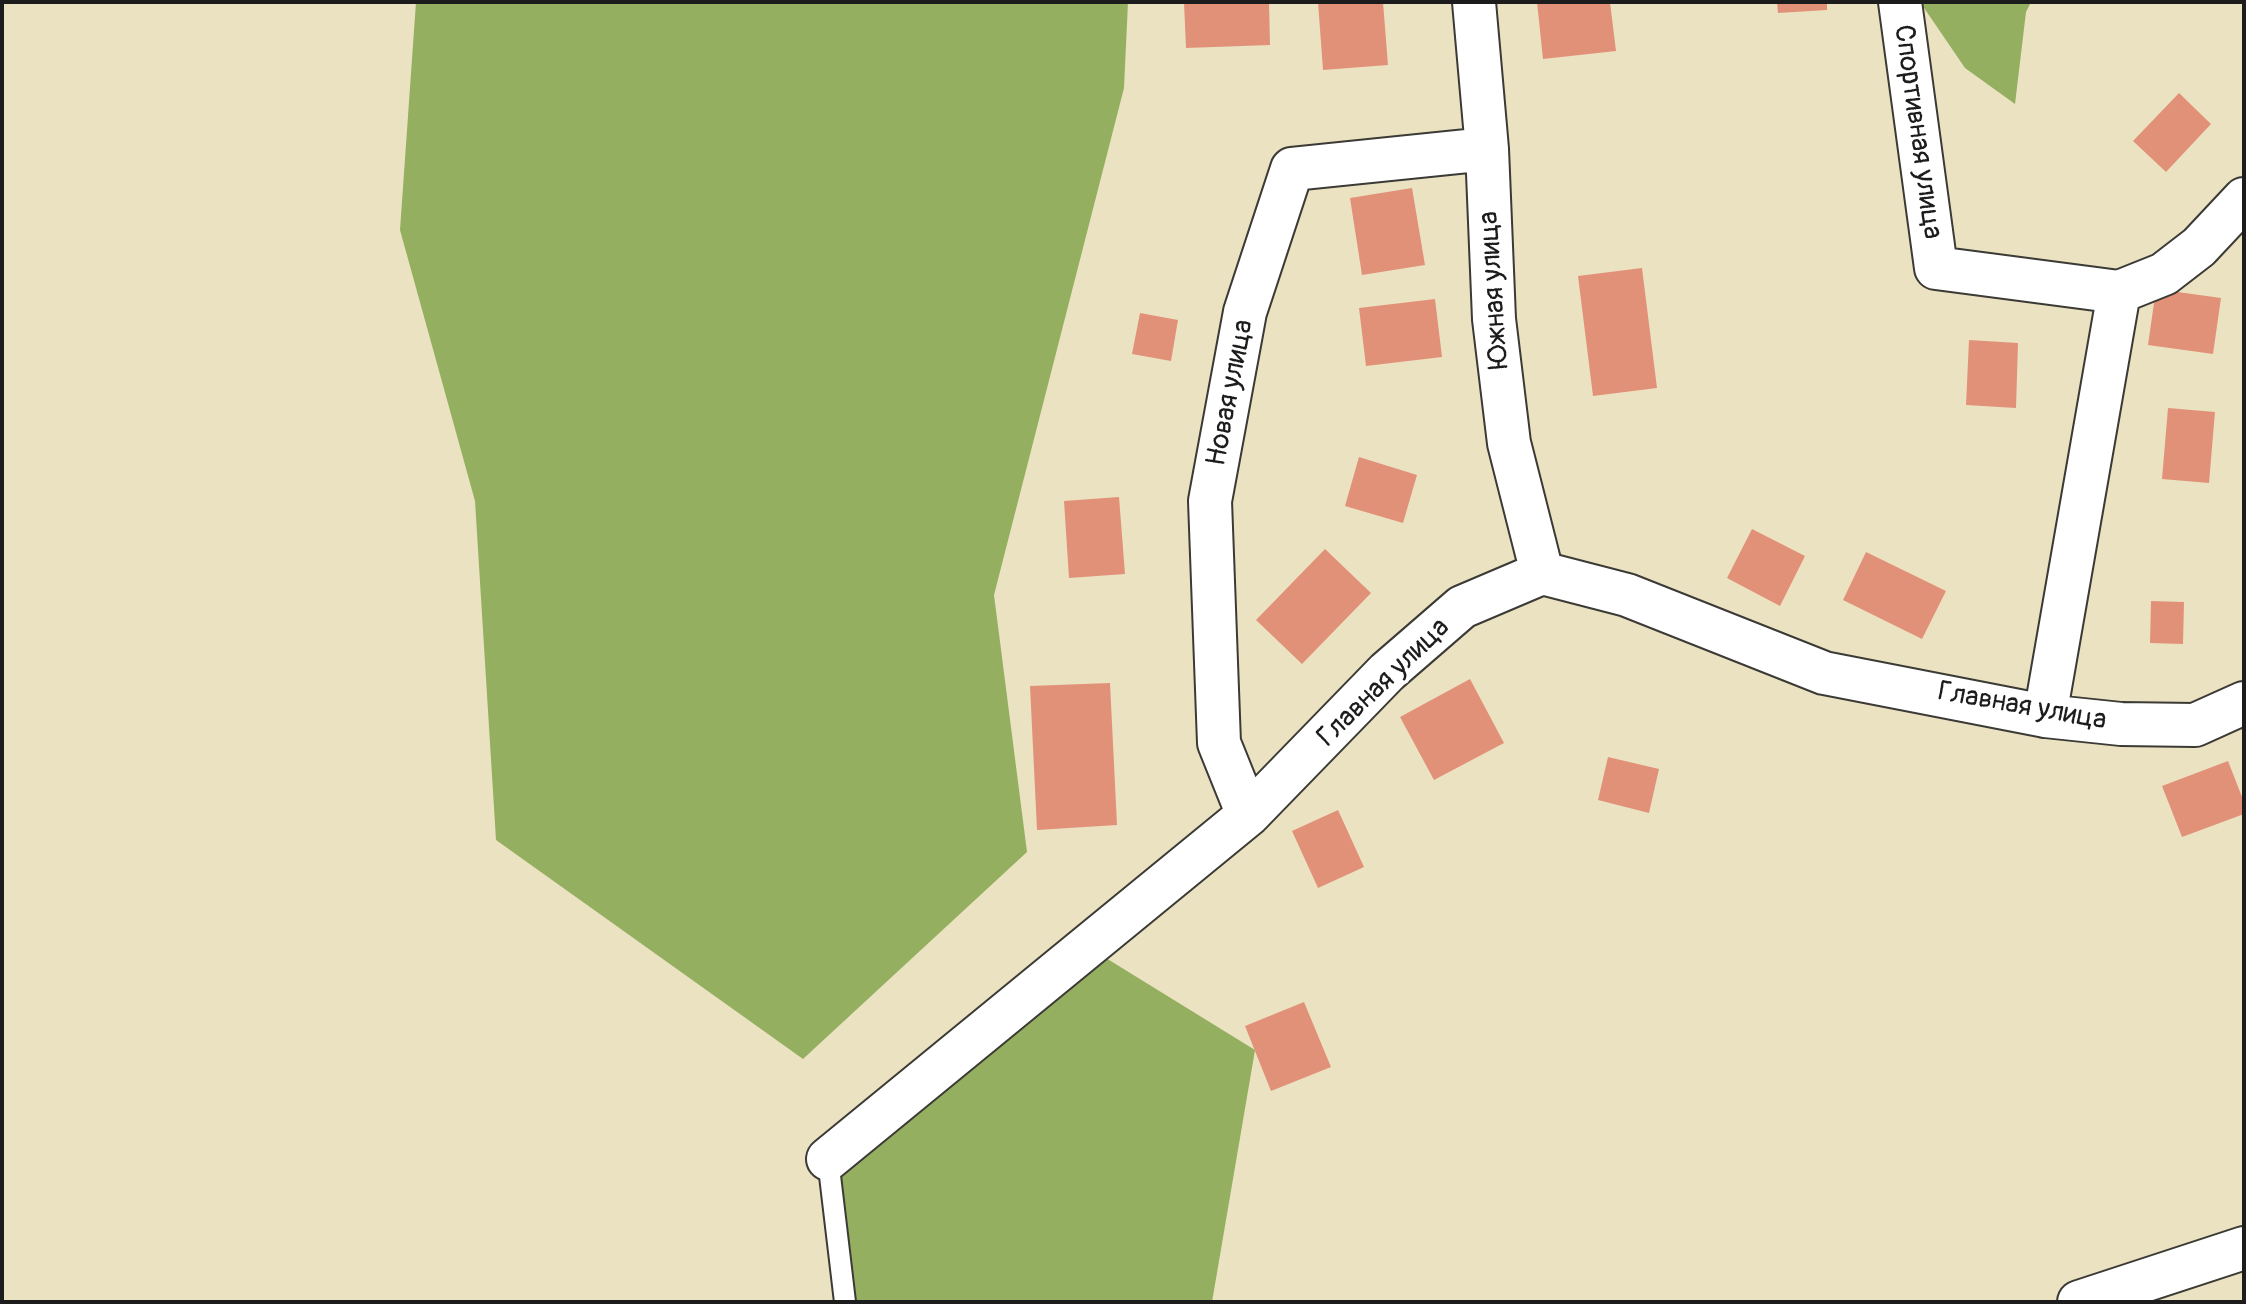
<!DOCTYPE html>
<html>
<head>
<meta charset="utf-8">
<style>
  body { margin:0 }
  #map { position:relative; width:2246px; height:1304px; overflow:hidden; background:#ebe2c2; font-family:Pangolin,sans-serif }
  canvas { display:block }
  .frame { position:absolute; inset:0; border:4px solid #1c1c1c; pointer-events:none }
</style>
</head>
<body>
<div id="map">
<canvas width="2246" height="1304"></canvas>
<div class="frame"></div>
</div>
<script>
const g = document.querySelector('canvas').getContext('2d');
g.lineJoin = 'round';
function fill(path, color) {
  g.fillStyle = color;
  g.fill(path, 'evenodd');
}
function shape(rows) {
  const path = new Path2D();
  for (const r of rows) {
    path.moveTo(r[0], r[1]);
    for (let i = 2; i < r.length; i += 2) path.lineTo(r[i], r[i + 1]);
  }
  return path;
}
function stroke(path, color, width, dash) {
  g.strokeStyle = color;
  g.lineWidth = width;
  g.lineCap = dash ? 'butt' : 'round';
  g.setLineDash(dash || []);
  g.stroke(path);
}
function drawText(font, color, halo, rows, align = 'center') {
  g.font = font + ' Pangolin,sans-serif';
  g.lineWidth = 7;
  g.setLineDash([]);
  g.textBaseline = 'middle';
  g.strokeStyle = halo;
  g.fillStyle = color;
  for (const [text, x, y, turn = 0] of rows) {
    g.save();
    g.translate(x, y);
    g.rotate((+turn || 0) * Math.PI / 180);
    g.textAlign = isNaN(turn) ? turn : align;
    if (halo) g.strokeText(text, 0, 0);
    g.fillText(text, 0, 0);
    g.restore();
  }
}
const forest = shape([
  [416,2,1128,2,1124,88,994,595,1027,852,803,1059,496,840,475,501,400,230],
  [1920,2,2031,2,2026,12,2015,104,1965,68],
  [1101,955,1255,1050,1212,1302,847,1302,825,1196,863,1134]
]);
const building = shape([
  [1184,2,1269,2,1270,45,1186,48],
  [1318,2,1383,2,1388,65,1323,70],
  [1537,2,1610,2,1616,51,1543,59],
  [1777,2,1827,2,1827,10,1778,13],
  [2179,93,2211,124,2166,172,2133,141],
  [1412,188,1425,265,1362,275,1350,198],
  [1642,268,1657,388,1593,396,1578,276],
  [2156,289,2221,298,2213,354,2148,345],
  [1435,299,1442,357,1366,366,1359,308],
  [1140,313,1178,320,1171,361,1132,354],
  [1969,340,2018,343,2016,408,1966,405],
  [2168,408,2215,412,2209,483,2162,479],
  [1359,457,1417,475,1403,523,1345,506],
  [1119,497,1125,574,1069,578,1064,501],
  [1752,529,1805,556,1780,606,1727,578],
  [1325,549,1371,593,1302,664,1256,620],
  [1866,552,1946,591,1922,639,1843,600],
  [2151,601,2184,602,2183,644,2150,643],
  [1470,679,1504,743,1434,780,1400,717],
  [1110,683,1117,825,1037,830,1030,686],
  [1608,757,1659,769,1649,813,1598,800],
  [2228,761,2244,802,2244,814,2182,837,2162,786],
  [1338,810,1364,867,1318,888,1292,831],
  [1304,1002,1331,1067,1271,1091,1245,1026]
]);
const lane = shape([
  [828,1159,845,1302]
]);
const street = shape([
  [1474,2,1487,149,1494,319,1509,443,1542,573],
  [1900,2,1936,268,2119,292,2164,274,2199,247,2244,199],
  [2045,716,2119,292],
  [1248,815,1219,743,1210,501,1245,312,1292,169,1487,149],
  [828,1159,1248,815,1387,672,1462,607,1542,573,1627,595,1824,673,2045,716,2121,724,2195,725,2244,703],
  [2079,1302,2244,1248]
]);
const streetNames = [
  ["Спортивная улица",1917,132,82],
  ["Южная улица",1495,290,-94],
  ["Новая улица",1231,393,-79],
  ["Главная улица",1384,683,-44],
  ["Главная улица",2022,707,10]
];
fill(forest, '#95af60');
fill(building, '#e29179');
stroke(lane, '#3b3a35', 24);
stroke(street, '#3b3a35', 46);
stroke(lane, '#fff', 20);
stroke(street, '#fff', 42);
drawText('28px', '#1c1c1c', '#fff', streetNames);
</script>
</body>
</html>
